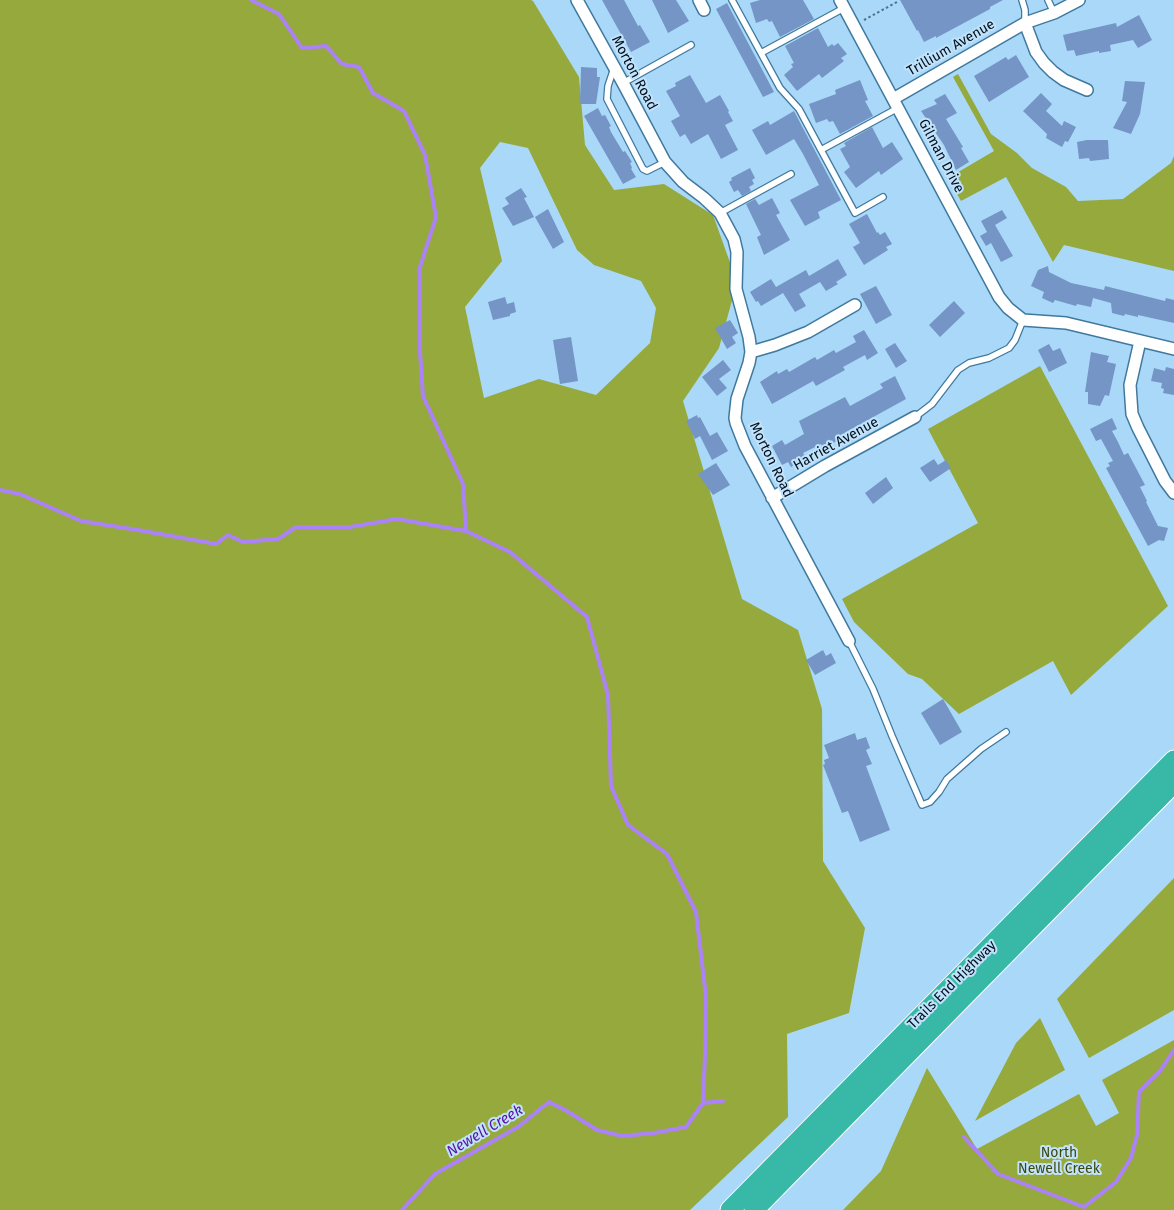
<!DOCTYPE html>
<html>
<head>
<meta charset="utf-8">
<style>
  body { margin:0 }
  canvas { display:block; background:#a9d8f8 }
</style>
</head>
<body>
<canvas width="1174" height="1210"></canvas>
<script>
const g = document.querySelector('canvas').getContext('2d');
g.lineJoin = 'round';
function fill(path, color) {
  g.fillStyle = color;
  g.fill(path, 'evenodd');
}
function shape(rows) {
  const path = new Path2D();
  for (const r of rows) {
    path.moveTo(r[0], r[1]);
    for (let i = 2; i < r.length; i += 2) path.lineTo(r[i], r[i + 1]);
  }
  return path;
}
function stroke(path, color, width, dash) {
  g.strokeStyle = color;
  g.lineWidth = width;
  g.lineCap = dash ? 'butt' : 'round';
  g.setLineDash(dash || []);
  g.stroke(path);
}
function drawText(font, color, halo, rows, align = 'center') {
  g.font = font + ' "Fira Sans",sans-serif';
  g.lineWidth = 4;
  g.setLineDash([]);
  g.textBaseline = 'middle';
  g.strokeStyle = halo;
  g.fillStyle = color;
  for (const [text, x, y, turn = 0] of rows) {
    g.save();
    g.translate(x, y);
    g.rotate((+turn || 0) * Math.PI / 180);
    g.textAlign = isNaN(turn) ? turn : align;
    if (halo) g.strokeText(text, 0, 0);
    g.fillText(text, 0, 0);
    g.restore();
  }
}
const forest = shape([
  [0,0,531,0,533,1,579,77,585,145,614,190,664,184,713,215,737,282,719,348,683,401,742,599,798,630,822,709,823,861,865,928,849,1013,787,1034,788,1117,690,1210,0,1210],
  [500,142,528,148,577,250,594,265,641,281,656,308,650,343,596,395,539,379,484,398,465,307,502,261,480,168],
  [958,74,991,134,1017,153,1032,168,1066,187,1078,201,1123,199,1171,163,1174,156,1174,271,1064,245,1053,262,1006,177,961,201,948,178,994,151,953,77],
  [1040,366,1168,606,1071,695,1053,661,959,714,922,679,908,674,854,622,842,599,978,523,928,429],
  [1174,878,1174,1010,1089,1058,1057,999],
  [1040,1018,1065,1070,975,1121,1016,1043],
  [1174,1040,1174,1210,843,1210,881,1171,927,1068,977,1149,1079,1094,1096,1126,1119,1113,1102,1080]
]);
const stream = shape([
  [251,0,279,14,302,48,326,46,342,64,359,67,373,93,404,111,425,155,436,217,420,267,420,352,423,396,463,484,466,531],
  [0,490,20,494,81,521,138,530,216,544,228,535,243,542,278,539,296,527,350,527,397,519,466,531,510,552,587,617,608,695,611,786,628,825,667,854,696,912,706,997,705,1055,703,1103],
  [964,1137,998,1174,1084,1207,1116,1182,1131,1158,1137,1135,1139,1092,1160,1071,1174,1050],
  [402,1210,435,1174,518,1127,549,1102,567,1111,597,1130,622,1136,654,1133,686,1127,703,1103,723,1101]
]);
const building = shape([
  [602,0,624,0,638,26,640,25,650,42,631,52],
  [652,0,676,0,689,21,668,33],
  [760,0,803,0,814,19,780,37,772,21,769,22,767,19,756,23,750,3],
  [900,0,1003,0,990,7,990,9,936,38,936,36,924,42,918,30,917,31],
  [727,3,774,92,763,97,716,9],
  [1139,15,1152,40,1138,48,1133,40,1110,45,1111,51,1099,53,1099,51,1076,56,1074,50,1067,51,1063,35,1116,23,1117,27],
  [818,28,828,47,832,44,834,46,838,43,847,54,841,58,844,61,822,78,819,74,797,91,784,75,793,67,791,64,794,63,785,46],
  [1016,55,1029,77,989,102,974,76,1006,57,1008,60],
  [581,67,597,68,597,77,600,77,596,104,580,104],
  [690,75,706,103,720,95,729,111,728,112,733,121,725,125,738,150,721,159,708,134,691,144,685,134,680,137,671,121,680,116,666,91,676,86,675,83],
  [860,80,868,100,865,101,873,116,840,134,833,121,829,122,827,119,816,123,809,104,836,94,835,90],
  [1125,81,1145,82,1140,114,1131,134,1113,128,1127,102,1122,101],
  [1041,93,1052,104,1046,111,1062,126,1064,121,1076,127,1068,142,1065,141,1062,147,1046,138,1047,134,1023,111],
  [945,94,957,113,946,119,963,147,961,148,969,162,956,170,944,145,921,111,937,104,934,100],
  [598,108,602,116,605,115,611,126,609,127,611,132,623,152,625,151,632,162,630,163,632,168,631,169,636,177,623,184,584,116],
  [794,111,841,200,818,212,820,218,805,226,790,200,819,185,803,154,794,139,766,155,752,130,768,121,770,125],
  [872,127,883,148,892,142,903,159,881,175,879,171,856,188,844,172,850,167,840,149,846,146,844,143],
  [1087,140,1108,140,1109,159,1090,161,1089,158,1079,159,1077,142],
  [750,168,755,178,752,180,754,184,749,187,751,191,742,196,738,190,734,192,729,182,732,180,731,178],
  [521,188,527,197,524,198,534,217,513,226,502,208,509,204,505,198],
  [772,198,780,213,776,215,790,240,764,255,757,237,761,235,746,204,755,199,759,205],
  [548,209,564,242,553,249,535,217],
  [1002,210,1007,218,995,225,1013,256,1001,262,991,243,986,246,980,236,987,232,981,221],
  [867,214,877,233,878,232,880,235,885,232,892,244,886,247,888,250,864,265,853,247,860,243,849,224],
  [838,259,847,275,836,282,838,284,826,291,820,282,799,294,806,306,795,312,783,293,761,306,758,301,756,302,750,292,771,279,776,287,806,270,809,276],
  [1048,266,1049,272,1071,283,1104,290,1105,286,1165,301,1166,298,1174,300,1174,323,1138,315,1138,317,1125,314,1124,316,1112,313,1111,303,1093,298,1091,307,1077,304,1076,306,1055,300,1053,303,1042,298,1044,292,1031,286,1038,270],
  [876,286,892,315,876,324,860,294],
  [505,297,507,304,514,302,516,312,510,314,510,316,493,320,488,302],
  [954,301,965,313,940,337,929,325],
  [730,320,738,333,732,337,736,343,727,349,715,328],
  [864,330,878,353,867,360,865,355,843,367,845,370,816,386,813,381,772,404,760,382,777,371,778,374,787,369,789,372,815,357,817,360,834,350,836,353,856,342,853,336],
  [571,337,578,381,560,384,553,340],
  [895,343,907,361,896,368,885,349],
  [1049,344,1053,351,1060,348,1067,363,1049,372,1038,350],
  [1091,352,1109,356,1107,362,1116,364,1109,396,1105,395,1100,406,1088,404,1088,392,1085,392],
  [723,360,731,370,719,379,727,388,717,396,702,377],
  [1166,367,1174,369,1174,395,1163,393,1164,389,1161,388,1162,383,1151,381,1154,368,1165,371],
  [895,376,906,399,837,437,839,440,823,448,821,444,803,453,806,458,791,467,788,462,782,465,772,446,782,440,785,445,804,434,799,421,845,397,850,406,883,388,880,384],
  [697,415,698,418,700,417,710,436,717,432,728,451,712,460,700,436,695,439,686,421],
  [1112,418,1117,429,1112,431,1118,442,1124,455,1128,453,1145,485,1140,487,1147,501,1146,502,1158,526,1168,528,1164,541,1159,540,1148,546,1106,468,1110,466,1108,463,1113,461,1101,439,1096,441,1090,429],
  [934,459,938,465,946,460,951,468,930,482,920,468],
  [716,463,730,485,713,495,698,474],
  [886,477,893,488,873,504,865,493],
  [823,650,826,656,831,653,836,663,815,675,806,660],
  [943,699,962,732,940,745,921,713],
  [855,733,857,740,866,737,870,748,866,750,872,764,866,766,890,830,860,842,848,811,842,813,823,765,825,764,824,760,829,758,824,745]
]);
const path = shape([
  [864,20,897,2,896,0]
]);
const service = shape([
  [732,0,780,88,799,109,821,150,898,108],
  [1022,0,1025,10,1025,23],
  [1048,0,1054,13],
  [761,53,844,8],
  [614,68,608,86,607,99,643,169,647,171,665,162],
  [623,83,691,45],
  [821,150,855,213,883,197],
  [720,213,791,174],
  [915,417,932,404,958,370,969,363,989,358,1009,348,1015,340,1023,320],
  [849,641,873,689,892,736,922,805,930,802,939,792,947,779,981,749,1006,732]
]);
const minor = shape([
  [577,0,623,83,665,162,683,182,704,198,720,213,734,239,737,252,736,289,749,337,751,352,749,363,737,399,735,418,736,423,745,446,849,641],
  [699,0,704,10],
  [840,0,999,297,1008,308,1023,320,1066,323,1174,349],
  [1025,23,1036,52,1044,63,1053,72,1064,80,1087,90],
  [893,99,1025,23,1054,13,1079,0],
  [1140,341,1130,385,1132,414,1138,428,1165,481,1174,493],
  [751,352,775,345,808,332,855,305],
  [772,498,825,466,915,417]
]);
const trunk = shape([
  [730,1210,1174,760],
  [754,1210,1174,783]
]);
const streetNames = [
  ["Trillium Avenue",951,48,-30],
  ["Morton Road",634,73,62],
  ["Gilman Drive",941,156,62],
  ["Harriet Avenue",836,444,-29],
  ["Morton Road",771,460,64],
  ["Trails End Highway",952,985,-45]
];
const parkNames = [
  ["North",1059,1153],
  ["Newell Creek",1059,1169]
];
const waterNames = [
  ["Newell Creek",485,1131,-31]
];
fill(forest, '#96a93c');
stroke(stream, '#ac82f7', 4);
fill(building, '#7495c6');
stroke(service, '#40799e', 8);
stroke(minor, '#40799e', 14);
stroke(trunk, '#fff', 21);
stroke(path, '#527086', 2, [2.5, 2.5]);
stroke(service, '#fff', 5.5);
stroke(minor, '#fff', 11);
stroke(trunk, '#38b8a6', 19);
drawText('14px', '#000e1c', '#c0e3fb', streetNames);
drawText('14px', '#3d460b', '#c0e3fb', parkNames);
drawText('italic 15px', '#5912a0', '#c0e3fb', waterNames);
</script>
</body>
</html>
